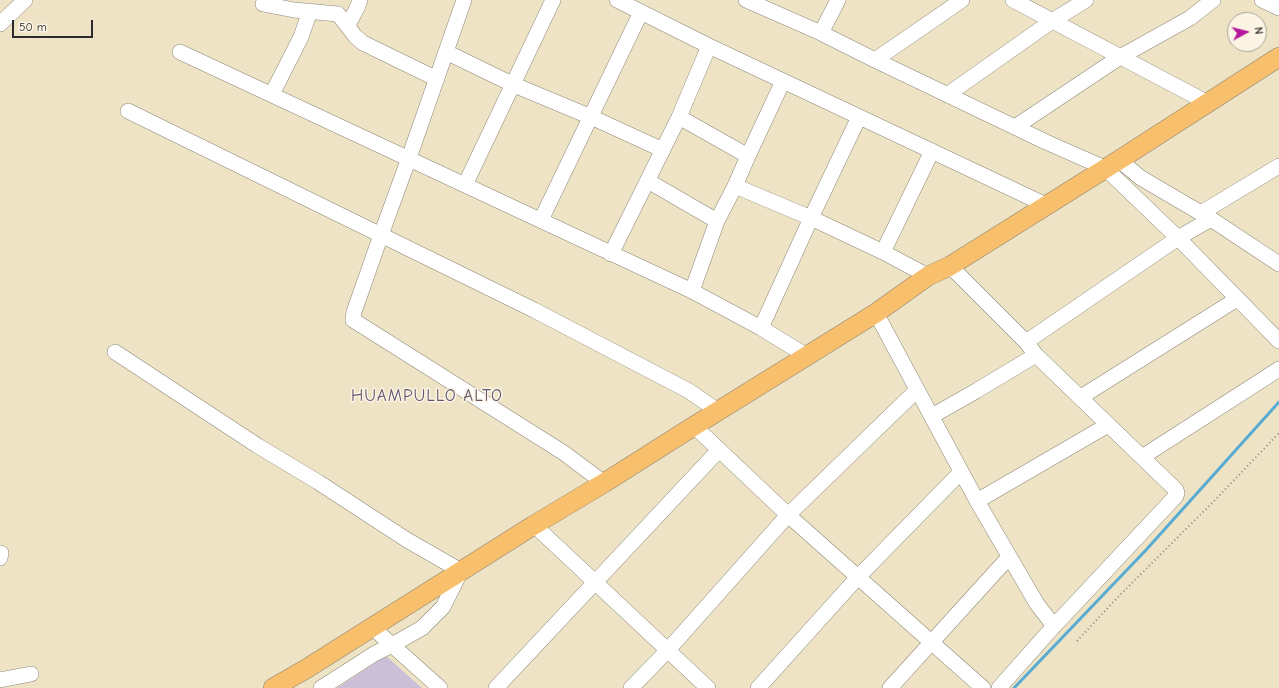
<!DOCTYPE html>
<html>
<head>
<meta charset="utf-8">
<style>
  body { margin:0 }
  #map { position:relative; width:1279px; height:688px; overflow:hidden; background:#eee3c4; font-family:"Comic Neue",sans-serif }
  canvas { display:block }
  .north { position:absolute; left:1227px; top:12px; width:40px; height:40px; box-sizing:border-box; background:#fcf5e5; border:1px solid #a8a49b; border-radius:50%; rotate:83deg; font-size:11px; font-weight:700; line-height:16px; text-align:center; color:#2b2b2b }
  .north::after { content:''; display:block; margin:auto; width:14px; height:18px; background:#b5179e; clip-path:polygon(50% 0,100% 100%,50% 72%,0 100%) }
  .scale { position:absolute; left:12px; top:20px; width:81px; height:18px; box-sizing:border-box; border:2px solid #2b2b2b; border-top:0; padding-left:5px; font-size:12px; line-height:14px; white-space:nowrap; color:#2b2b2b; -webkit-text-stroke:3px #fcf5e5; paint-order:stroke }
</style>
</head>
<body>
<div id="map">
<canvas width="1279" height="688"></canvas>
<div class="north">N</div>
<div class="scale">50 m</div>
</div>
<script>
const g = document.querySelector('canvas').getContext('2d');
g.lineJoin = 'round';
function fill(path, color) {
  g.fillStyle = color;
  g.fill(path, 'evenodd');
}
function shape(rows) {
  const path = new Path2D();
  for (const r of rows) {
    path.moveTo(r[0], r[1]);
    for (let i = 2; i < r.length; i += 2) path.lineTo(r[i], r[i + 1]);
  }
  return path;
}
function stroke(path, color, width, dash) {
  g.strokeStyle = color;
  g.lineWidth = width;
  g.lineCap = dash ? 'butt' : 'round';
  g.setLineDash(dash || []);
  g.stroke(path);
}
function drawText(font, color, halo, rows, align = 'center') {
  g.font = font + ' "Comic Neue",sans-serif';
  g.lineWidth = 3;
  g.setLineDash([]);
  g.textBaseline = 'middle';
  g.strokeStyle = halo;
  g.fillStyle = color;
  for (const [text, x, y, turn = 0] of rows) {
    g.save();
    g.translate(x, y);
    g.rotate((+turn || 0) * Math.PI / 180);
    g.textAlign = isNaN(turn) ? turn : align;
    if (halo) g.strokeText(text, 0, 0);
    g.fillText(text, 0, 0);
    g.restore();
  }
}
const industrial = shape([
  [386,656,422,688,337,688]
]);
const stream = shape([
  [1014,688,1146,550,1279,402]
]);
const path = shape([
  [1077,641,1119,596,1216,499,1279,433]
]);
const minor = shape([
  [464,0,409,158,381,235,354,312,353,320,564,453,604,483],
  [617,0,709,46,1046,205],
  [746,0,821,33,875,60,1046,142,1105,168,1178,238,1279,341],
  [1013,0,1208,103],
  [1262,0,1279,8],
  [263,4,294,10,338,14,355,36,363,43,437,79],
  [0,24,25,0],
  [348,25,357,8,360,0],
  [821,33,838,0],
  [180,52,692,291,761,328,807,356],
  [446,52,512,84,591,117,663,150],
  [875,60,962,0],
  [272,94,301,37,310,11],
  [947,95,1052,21,1086,0],
  [128,111,534,310,689,391,718,411],
  [679,117,748,156],
  [1015,127,1120,57,1190,18,1213,0],
  [1119,160,1141,178,1211,219,1279,264],
  [648,181,717,221],
  [465,185,553,0],
  [735,186,811,218,883,252,928,276],
  [1201,213,1279,166],
  [541,220,641,12],
  [883,252,932,151],
  [611,254,679,117,709,46],
  [950,266,1026,342,1036,355,1176,490,1177,493,1176,496,1054,626,999,688],
  [692,291,717,221,735,186,748,156,783,81],
  [876,313,977,501,1037,604,1054,626],
  [761,328,811,218,859,117],
  [1026,342,1178,238,1211,219],
  [115,352,258,446,318,482,407,540,461,571,443,607,422,628,392,645,374,654,321,688],
  [1081,397,1237,299],
  [932,416,976,391,1036,355],
  [694,426,788,515,983,688],
  [1142,457,1279,369],
  [977,501,1108,425],
  [534,525,708,688],
  [0,558,1,553],
  [372,627,440,688],
  [0,680,31,674],
  [496,688,719,450],
  [631,688,668,650,788,515,917,390],
  [758,688,858,577,961,472],
  [890,688,1009,557]
]);
const major = shape([
  [273,688,306,669,534,525,604,483,694,426,876,313,928,276,950,266,1119,160,1279,57]
]);
const quarterNames = [
  ["HUAMPULLO ALTO",427,396]
];
fill(industrial, '#cabfd6');
stroke(stream, '#58acd4', 3);
stroke(minor, '#8c8778', 16);
stroke(major, '#8c8778', 20);
stroke(path, '#8c8778', 2, [1, 3]);
stroke(minor, '#fff', 15);
stroke(major, '#f8bf6c', 19);
g.letterSpacing = '1px';
drawText('17px', '#63566e', '#fcf5e5', quarterNames);
g.letterSpacing = '0px';
</script>
</body>
</html>
